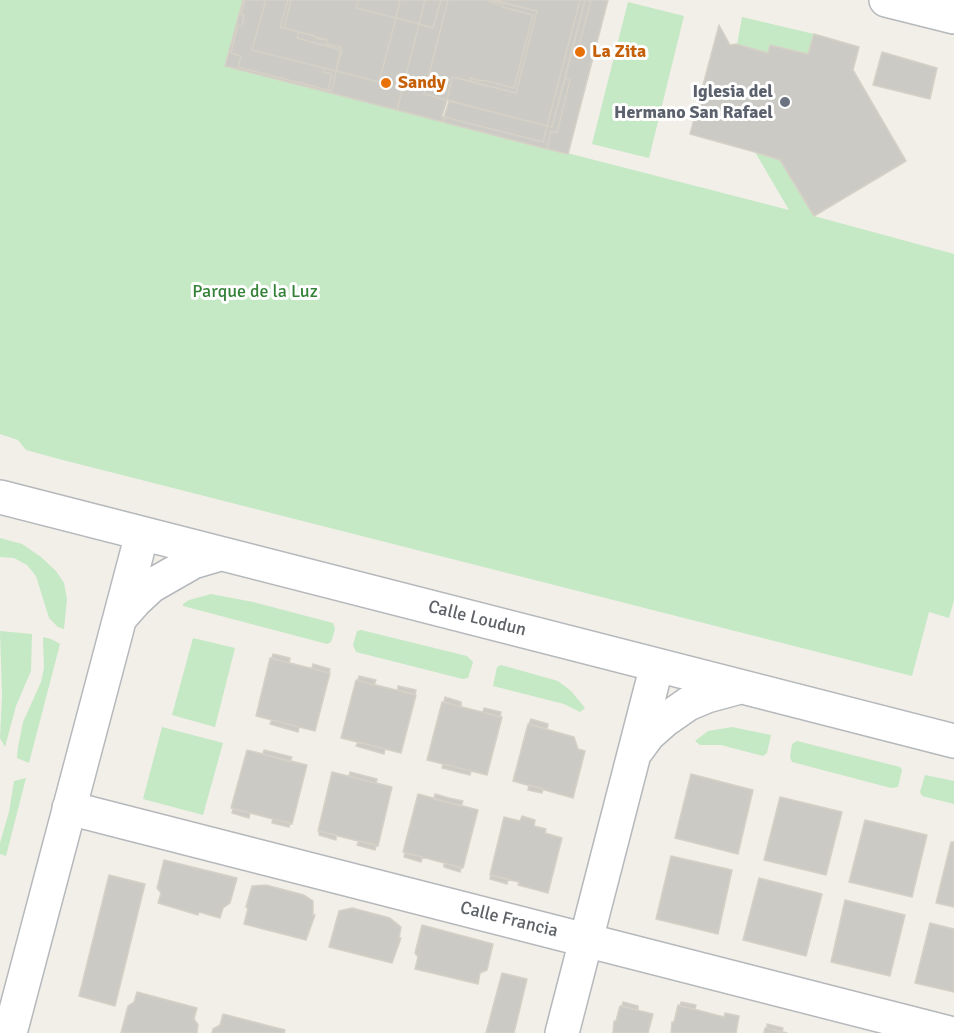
<!DOCTYPE html>
<html>
<head>
<meta charset="utf-8">
<style>
  body { margin:0 }
  canvas { display:block; background:#f1efe8 }
</style>
</head>
<body>
<canvas width="954" height="1033"></canvas>
<script>
const g = document.querySelector('canvas').getContext('2d');
g.lineJoin = 'round';
function fill(path, color) {
  g.fillStyle = color;
  g.fill(path, 'evenodd');
}
function shape(rows) {
  const path = new Path2D();
  for (const r of rows) {
    path.moveTo(r[0], r[1]);
    for (let i = 2; i < r.length; i += 2) path.lineTo(r[i], r[i + 1]);
  }
  return path;
}
function stroke(path, color, width, dash) {
  g.strokeStyle = color;
  g.lineWidth = width;
  g.lineCap = dash ? 'butt' : 'round';
  g.setLineDash(dash || []);
  g.stroke(path);
}
function drawText(font, color, halo, rows, align = 'center') {
  g.font = font + ' Signika,sans-serif';
  g.lineWidth = 6;
  g.setLineDash([]);
  g.textBaseline = 'middle';
  g.strokeStyle = halo;
  g.fillStyle = color;
  for (const [text, x, y, turn = 0] of rows) {
    g.save();
    g.translate(x, y);
    g.rotate((+turn || 0) * Math.PI / 180);
    g.textAlign = isNaN(turn) ? turn : align;
    if (halo) g.strokeText(text, 0, 0);
    g.fillText(text, 0, 0);
    g.restore();
  }
}
const green = shape([
  [0,0,243,0,225,65,789,210,755,152,780,160,814,216,954,254,954,600,949,618,929,612,912,676,59,459,26,450,18,440,0,434],
  [628,2,684,16,649,158,592,144],
  [742,17,814,34,808,54,771,45,768,53,737,45],
  [0,538,22,544,41,557,56,571,64,583,67,599,64,629,58,627,49,618,36,576,27,565,14,558,0,557],
  [211,594,253,602,333,623,335,629,331,642,327,644,183,606,183,604,189,600],
  [361,630,467,656,473,662,468,678,463,679,356,652,353,645,357,631],
  [0,631,32,634,31,671,16,706,5,747,0,738,2,696],
  [43,637,51,639,60,644,29,763,17,758,18,747,23,722,41,682,44,668],
  [193,638,235,648,215,727,172,715],
  [501,665,558,681,571,691,585,708,580,712,564,704,493,686,497,667],
  [162,727,223,743,203,815,143,799],
  [732,727,771,735,767,753,763,756,721,745,700,745,695,741,708,731],
  [797,741,900,767,902,770,898,787,891,788,792,762,790,757,792,744],
  [925,775,954,781,954,804,922,796,920,792],
  [26,778,6,856,0,854,0,843,9,812,14,781]
]);
const building = shape([
  [243,0,245,0,241,15,244,15,242,26,238,25,231,53,241,56,238,67,328,90,327,92,225,66,243,0],
  [245,0,266,0,252,50,324,68,323,72,332,74,328,90,238,67,241,56,231,53,238,25,242,26,244,15,241,15,245,0],
  [266,0,288,0,280,27,299,32,297,38,342,50,336,71,252,50,266,0],
  [288,0,291,0,284,28,280,27,288,0],
  [291,0,359,0,356,8,396,18,379,82,336,71,341,47,326,44,327,40,315,38,315,36,284,28,291,0],
  [359,0,400,0,396,18,356,8,359,0],
  [400,0,425,0,419,24,396,18,400,0],
  [425,0,441,0,433,28,419,24,425,0],
  [441,0,448,0,424,94,447,100,442,116,444,117,443,122,397,110,419,24,433,28,441,0],
  [448,0,491,0,490,2,502,5,502,7,533,15,514,88,483,80,482,81,470,78,470,81,452,77,447,100,424,94,448,0],
  [491,0,537,11,516,93,470,81,470,78,482,81,483,80,514,88,533,15,502,7,502,5,490,2,491,0],
  [494,0,580,0,547,126,447,100,452,77,516,93,537,11,494,0],
  [580,0,585,0,552,127,547,126,580,0],
  [585,0,591,0,578,49,573,48,585,0],
  [591,0,608,0,568,154,547,149,551,131,557,133,570,80,565,79,573,48,578,49,591,0],
  [396,18,419,24,397,110,327,92,328,90,332,91,336,71,379,82,396,18],
  [719,25,730,45,736,44,768,53,770,45,808,54,814,34,859,47,853,70,906,161,814,216,780,160,755,152,690,134,719,25],
  [299,32,327,40,326,44,341,47,341,50,297,38,299,32],
  [882,52,937,68,930,99,873,85,882,52],
  [324,68,336,71,332,91,328,90,332,74,323,72,324,68],
  [565,79,570,80,557,133,551,131,547,149,443,122,444,117,543,142,547,126,552,127,565,79],
  [449,101,547,126,543,142,444,117,449,101],
  [273,654,290,658,289,663,272,658,273,654],
  [270,658,330,673,315,731,256,716,270,658],
  [313,664,330,669,329,673,312,668,313,664],
  [359,676,376,680,374,685,358,680,359,676],
  [356,680,416,695,401,753,341,738,356,680],
  [398,686,416,690,415,694,398,690,398,686],
  [445,697,461,702,461,707,444,702,445,697],
  [442,702,502,717,487,775,427,760,442,702],
  [484,708,501,712,500,717,483,712,484,708],
  [531,719,548,724,547,729,529,724,531,719],
  [272,720,299,727,298,732,270,724,272,720],
  [528,724,574,737,578,749,585,751,573,798,513,781,528,724],
  [358,742,385,749,384,754,356,746,358,742],
  [247,750,307,765,292,824,231,808,247,750],
  [264,750,292,757,290,762,263,754,264,750],
  [443,764,471,771,470,775,442,768,443,764],
  [332,772,392,787,378,846,318,831,332,772],
  [350,772,377,779,376,783,349,776,350,772],
  [691,774,753,790,738,854,675,838,691,774],
  [529,785,543,789,542,793,528,790,529,785],
  [418,794,478,810,463,868,403,852,418,794],
  [435,794,449,798,463,801,461,806,434,799,435,794],
  [780,797,842,812,826,875,764,860,780,797],
  [233,809,250,813,249,818,232,813,233,809],
  [522,816,535,820,534,826,546,829,545,833,562,838,548,893,518,885,519,882,490,875,504,817,520,821,522,816],
  [273,819,290,823,289,827,272,823,273,819],
  [865,820,927,835,912,897,849,882,865,820],
  [319,831,336,835,336,840,319,835,319,831],
  [359,841,376,845,375,850,357,845,359,841],
  [951,842,954,842,954,907,936,903,951,842],
  [405,853,422,857,421,862,404,857,405,853],
  [671,856,732,870,718,934,656,919,671,856],
  [164,860,237,878,230,903,223,908,220,918,199,912,198,915,158,903,161,893,157,888,164,860],
  [444,863,461,868,460,872,444,867,444,863],
  [109,875,145,884,115,1006,79,996,109,875],
  [491,875,508,879,507,884,490,879,491,875],
  [759,878,822,894,806,956,743,940,759,878],
  [266,885,304,895,313,901,313,915,315,915,306,940,244,924,248,908,246,907,252,886,266,885],
  [845,900,905,915,890,976,831,962,845,900],
  [352,908,390,918,401,927,399,938,401,938,392,963,329,947,339,911,352,908],
  [930,923,954,929,954,992,915,983,930,923],
  [422,925,493,944,487,970,480,973,478,984,415,969,418,957,415,953,422,925],
  [502,973,527,979,514,1033,486,1033,502,973],
  [137,992,197,1008,194,1019,198,1025,197,1033,121,1033,128,1006,134,1002,137,992],
  [623,1002,638,1006,638,1010,622,1006,623,1002],
  [681,1002,696,1005,695,1009,680,1006,681,1002],
  [678,1005,724,1017,725,1013,739,1016,736,1033,671,1033,672,1022,674,1022,678,1005],
  [620,1006,653,1014,648,1033,613,1033,614,1021,616,1021,620,1006],
  [223,1014,285,1030,284,1033,212,1033,213,1029,220,1025,223,1014],
  [767,1024,783,1028,782,1032,767,1028,767,1024],
  [765,1028,767,1028,787,1033,764,1033,765,1028]
]);
const minor = shape([
  [886,0,954,17],
  [0,497,954,741],
  [120,618,135,601,151,586,193,562,220,554],
  [637,750,648,735,665,720,688,704,707,696,740,687],
  [69,808,949,1033],
  [10,1033,142,534],
  [562,1033,657,665]
]);
const markers = [
  [580,52,6,"#e8710a"],
  [386,83,6,"#e8710a"],
  [785,102,6,"#6b7280"]
];
const foodNames = [
  ["La Zita",592,52],
  ["Sandy",398,83]
];
const worshipNames = [
  ["Iglesia del",773,92],
  ["Hermano San Rafael",773,113]
];
const parkNames = [
  ["Parque de la Luz",255,292]
];
const streetNames = [
  ["Calle Loudun",477,619,14],
  ["Calle Francia",509,920,14]
];
fill(green, '#c5e8c5');
fill(building, '#cccac5');
stroke(building, '#d6d1c6', 1.5);
stroke(minor, '#b5b8bc', 36);
stroke(minor, '#fff', 33);
for (const [x, y, r, color] of markers) {
  const dot = new Path2D();
  dot.arc(x, y, r, 0, 2 * Math.PI);
  g.fillStyle = color;
  g.fill(dot);
  stroke(dot, '#fff', 2);
}
drawText('bold 18px', '#c56008', '#fff', foodNames, 'left');
drawText('bold 18px', '#5b616d', '#fff', worshipNames, 'right');
drawText('18px', '#348238', '#fff', parkNames);
drawText('18px', '#5f6368', '#fff', streetNames);
</script>
</body>
</html>
